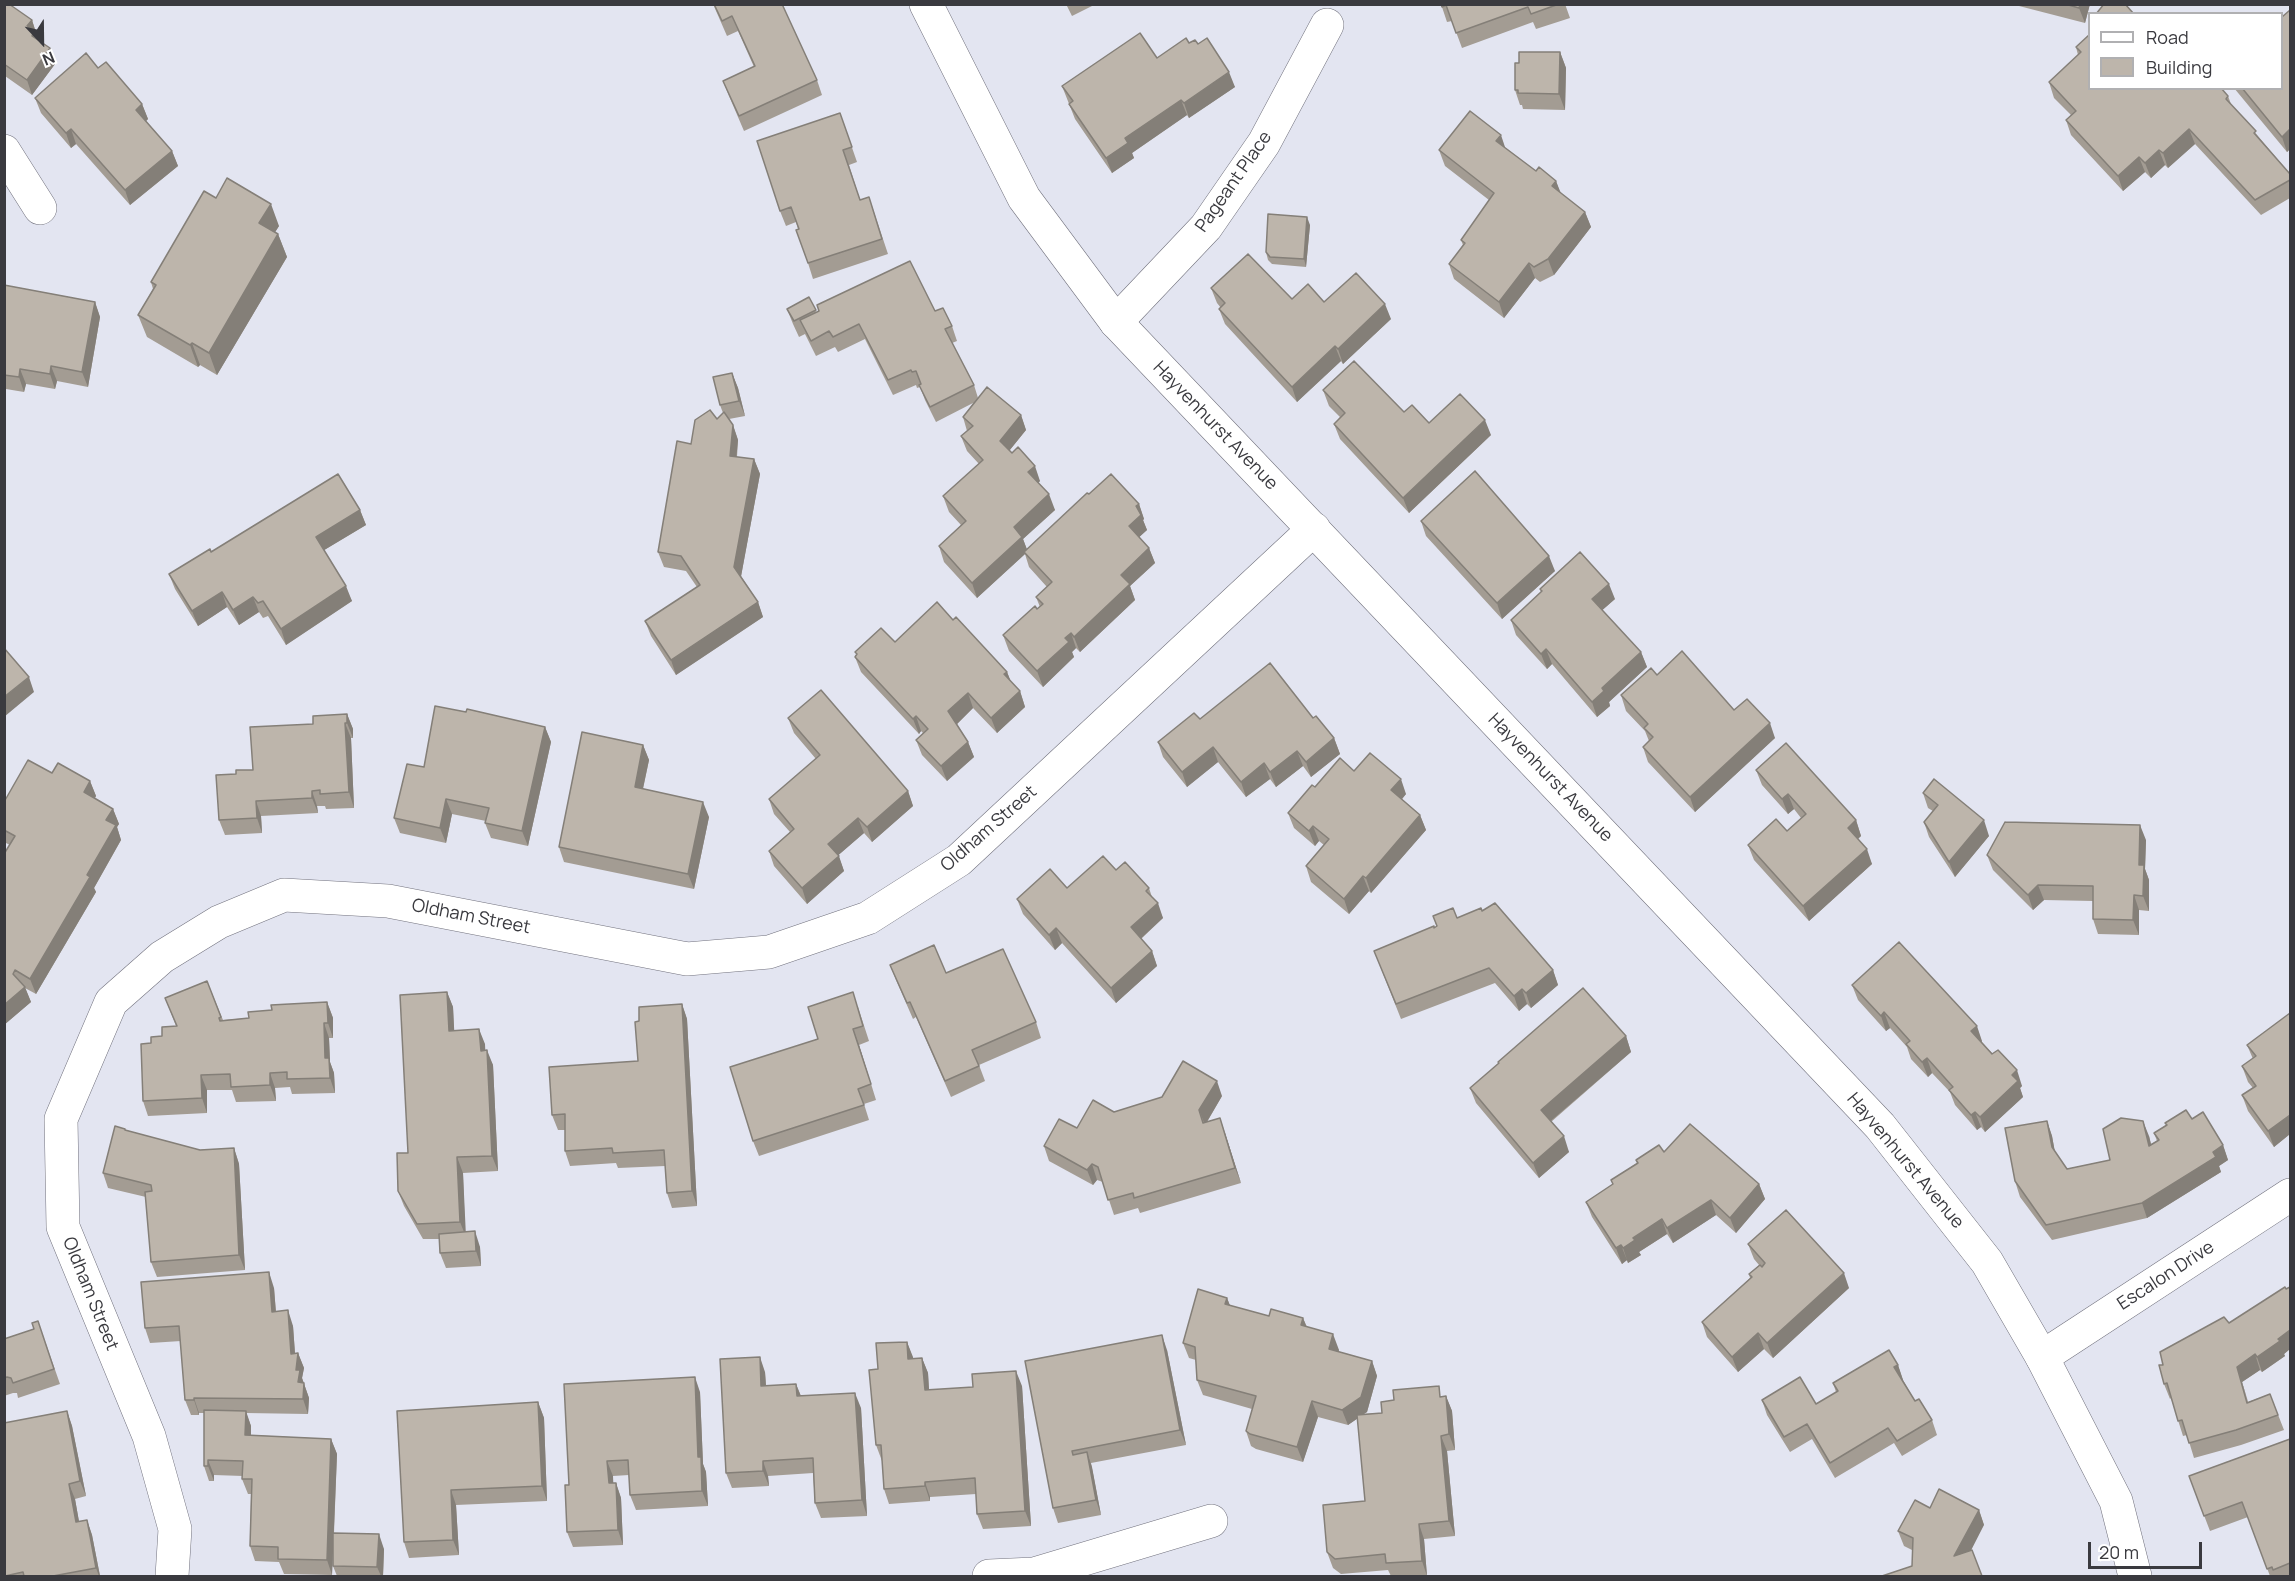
<!DOCTYPE html>
<html>
<head>
<meta charset="utf-8">
<style>
  body { margin:0 }
  #map { position:relative; width:2295px; height:1581px; overflow:hidden; background:#e3e5f1; font-family:Manrope,sans-serif }
  canvas { display:block }
  .frame { position:absolute; inset:0; border:6px solid #3a3a3f; pointer-events:none }
  .legend { position:absolute; left:2088px; top:12px; width:195px; height:78px; box-sizing:border-box; background:#fff; border:2px solid #b0b0b2; margin:0; padding:8px 10px; list-style:none; font-size:18px; color:#3a3a3f }
  .legend li { display:flex; align-items:center; gap:12px; height:30px }
  .legend b { width:30px; border:2px solid #b0b0b2 }
  .north { position:absolute; left:12px; top:12px; width:60px; height:60px; -webkit-text-stroke:4px #fff; paint-order:stroke; rotate:158deg; font-size:16px; font-weight:700; line-height:24px; text-align:center; color:#3a3a3f }
  .north::after { content:''; display:block; margin:auto; width:21px; height:27px; background:#3a3a3f; clip-path:polygon(50% 0,100% 100%,50% 72%,0 100%) }
  .scale { position:absolute; left:2088px; top:1542px; width:114px; height:27px; box-sizing:border-box; border:3px solid #3a3a3f; border-top:0; padding-left:8px; font-size:18px; line-height:21px; white-space:nowrap; color:#3a3a3f; -webkit-text-stroke:4px #fff; paint-order:stroke }
</style>
</head>
<body>
<div id="map">
<canvas width="2295" height="1581"></canvas>
<div class="frame"></div>
<ul class="legend">
<li><b style="height:8px;background:#fff"></b>Road</li>
<li><b style="height:16px;background:#bdb5ab"></b>Building</li>
</ul>
<div class="north">N</div>
<div class="scale">20 m</div>
</div>
<script>
const g = document.querySelector('canvas').getContext('2d');
g.lineJoin = 'round';
function shape(rows) {
  const path = new Path2D();
  for (const r of rows) {
    path.moveTo(r[0], r[1]);
    for (let i = 2; i < r.length; i += 2) path.lineTo(r[i], r[i + 1]);
  }
  return path;
}
function stroke(path, color, width, dash) {
  g.strokeStyle = color;
  g.lineWidth = width;
  g.lineCap = dash ? 'butt' : 'round';
  g.setLineDash(dash || []);
  g.stroke(path);
}
function fill(path, color) {
  g.fillStyle = color;
  g.fill(path, 'evenodd');
}
function drawText(font, color, halo, rows, align = 'center') {
  g.font = font + ' Manrope,sans-serif';
  g.lineWidth = 4.5;
  g.setLineDash([]);
  g.textBaseline = 'middle';
  g.strokeStyle = halo;
  g.fillStyle = color;
  for (const [text, x, y, turn = 0] of rows) {
    g.save();
    g.translate(x, y);
    g.rotate((+turn || 0) * Math.PI / 180);
    g.textAlign = isNaN(turn) ? turn : align;
    if (halo) g.strokeText(text, 0, 0);
    g.fillText(text, 0, 0);
    g.restore();
  }
}
const street = shape([
  [4,151,40,208],
  [1116,322,1206,227,1264,143,1327,25],
  [2042,1357,2290,1195],
  [172,1576,175,1529,149,1436,63,1227,61,1119,111,1002,162,957,219,922,284,895,388,901,687,959,769,952,868,918,959,860,1314,529],
  [989,1576,1034,1574,1211,1521]
]);
const secondary = shape([
  [926,4,1024,198,1116,322,1880,1126,1987,1262,2042,1357,2116,1501,2135,1576]
]);
const wall = shape([
  [4,4,32,20,37,35,36,37,38,40,50,48,55,64,32,95,5,76,4,77],
  [713,4,782,4,817,80,822,95,744,131,729,96,723,81,754,67,738,31,727,36],
  [1066,4,1096,4,1072,16],
  [1441,4,1565,4,1570,18,1536,29,1533,22,1462,48,1452,21,1447,22],
  [2018,4,2090,4,2085,23,2019,6],
  [2290,10,2290,149,2287,152,2234,88,2282,88],
  [1189,43,1198,44,1235,87,1189,118,1187,115,1132,153,1134,158,1112,173,1075,119,1062,86,1157,58],
  [2076,47,2228,96,2231,104,2290,174,2290,198,2261,215,2195,144,2168,168,2165,165,2151,178,2145,172,2123,191,2071,135,2066,120,2071,115,2054,98,2049,82,2078,55],
  [1560,52,1566,68,1565,110,1523,109,1522,105,1520,105,1515,90,1519,63],
  [98,68,142,104,148,119,146,121,172,151,178,166,130,205,76,144,71,148,41,113,35,98],
  [840,113,857,162,849,165,860,200,869,197,888,254,813,279,808,263,796,222,786,226,780,211],
  [1506,148,1536,171,1556,181,1560,193,1585,212,1591,227,1554,275,1540,282,1535,278,1504,318,1454,279,1449,264,1463,245,1461,240,1489,200,1445,166,1439,150],
  [216,198,279,226,275,232,278,234,287,257,217,375,200,365,198,367,147,337,138,315,153,289,151,282],
  [1310,225,1306,267,1272,264,1268,260,1266,252],
  [4,285,95,302,100,317,88,387,57,381,55,389,26,384,24,392,6,389,4,384],
  [1211,288,1324,302,1391,319,1343,364,1341,361,1297,402,1225,324,1219,309,1221,308,1217,303],
  [809,297,816,312,935,311,952,326,957,341,952,343,974,385,978,398,1021,415,1026,430,1009,451,1040,481,1038,483,1055,510,1023,539,1027,550,1089,494,1139,504,1144,519,1143,520,1147,530,1139,537,1149,548,1155,563,1130,586,1135,600,1080,652,1076,648,1072,652,1074,657,1043,687,1009,651,1003,635,1040,607,1036,597,1047,587,1029,567,1025,554,977,598,944,562,939,546,961,525,949,512,943,496,979,464,967,451,961,436,967,431,963,417,973,403,936,422,925,400,920,387,917,388,916,385,893,395,865,339,838,352,835,347,816,356,805,334,799,337,793,324,787,309],
  [732,373,738,388,745,416,729,419,733,425,738,440,737,457,754,459,760,474,741,576,758,602,763,617,676,675,651,636,645,621,697,587,686,571,664,567,658,552,717,419,723,413,720,405],
  [1323,390,1404,412,1429,423,1491,435,1409,513,1340,439,1334,424,1340,417,1329,406],
  [360,510,366,525,324,550,352,601,286,645,268,616,263,618,259,612,239,625,227,607,198,626,175,589,169,574,211,552],
  [1421,521,1555,571,1502,619,1426,536],
  [1540,589,1615,599,1602,610,1641,652,1647,667,1609,702,1610,706,1597,717,1552,664,1547,669,1516,635,1511,620,1541,592],
  [953,620,1007,672,1011,682,1020,691,1025,707,997,733,973,708,957,724,968,742,974,757,947,781,922,755,916,740,923,733,921,731,919,734,861,672,855,657,857,655,855,652,895,642],
  [1657,675,1734,710,1775,738,1695,812,1648,762,1643,747,1649,741,1645,731,1626,711,1621,695],
  [466,712,545,727,551,742,528,846,491,838,485,823,486,821,452,814,446,843,400,833,394,818,424,767],
  [347,714,353,729,353,738,351,738,354,808,326,809,325,806,317,806,318,813,261,816,262,833,225,835,219,820,236,774,253,770,313,724],
  [788,718,908,791,913,806,872,842,864,833,838,855,844,871,807,904,774,866,769,851,790,832,774,814,769,799,816,759,794,733],
  [1313,718,1334,738,1340,754,1311,777,1303,766,1276,787,1270,779,1246,797,1218,762,1187,787,1163,757,1158,742,1200,719],
  [643,745,649,760,643,789,709,817,694,889,564,862,559,847],
  [1756,770,1856,820,1861,836,1858,839,1872,864,1809,921,1754,860,1748,845,1787,831,1801,818,1794,809,1788,814,1762,785],
  [1354,771,1406,794,1402,799,1420,815,1426,830,1371,893,1369,891,1349,914,1311,882,1306,866,1324,845,1319,841,1315,846,1294,828,1288,813,1315,787],
  [52,773,90,781,96,796,95,798,113,809,119,824,117,827,121,840,94,888,96,892,36,994,25,988,31,1002,4,1025,10,845,4,842,4,802],
  [1923,793,1989,836,1955,877,1929,837,1924,822,1933,811,1928,808],
  [2146,840,2145,869,2149,880,2149,911,2139,910,2139,935,2098,934,2093,919,2093,901,2044,900,2033,910,1993,870,1987,855],
  [1116,870,1149,888,1152,897,1163,918,1141,939,1152,951,1157,966,1116,1003,1062,943,1055,950,1023,914,1017,899,1067,888],
  [1482,911,1553,970,1558,985,1531,1008,1527,1004,1519,1011,1495,983,1401,1019,1374,951,1434,928,1437,927,1433,916,1457,918],
  [890,965,946,973,1036,1022,1041,1038,979,1065,985,1081,951,1097,916,1017,913,1019,896,980],
  [207,981,223,1020,249,1018,272,1010,327,1002,333,1018,333,1038,329,1038,330,1062,334,1073,335,1093,292,1094,290,1087,275,1088,276,1101,236,1102,232,1090,207,1090,207,1113,148,1116,143,1101,151,1043,162,1036,176,1026,165,998],
  [1852,985,1982,1041,1982,1042,2022,1086,2020,1088,2023,1097,1985,1132,1981,1127,1977,1130,1955,1105,1950,1092,1932,1073,1928,1077,1911,1059,1907,1047,1890,1028,1886,1031,1858,1000],
  [447,992,453,1007,454,1030,485,1044,485,1050,493,1065,498,1171,463,1173,465,1232,480,1247,481,1266,446,1268,440,1253,439,1239,423,1239,404,1206,398,1191],
  [682,1004,687,1019,697,1206,672,1208,667,1193,665,1166,618,1168,616,1163,570,1166,565,1151,565,1130,558,1130,552,1115,638,1061,639,1021],
  [858,1007,869,1041,859,1045,876,1100,864,1104,869,1120,759,1156,753,1141,818,1039],
  [2290,1013,2290,1134,2274,1147,2248,1111,2242,1095,2253,1088,2248,1082,2242,1066,2253,1059,2247,1045],
  [1626,1036,1631,1052,1551,1122,1569,1152,1539,1178,1476,1103,1470,1088,1499,1064,1498,1062],
  [1222,1096,1207,1122,1225,1133,1241,1183,1140,1213,1138,1208,1114,1215,1103,1182,1097,1180,1093,1185,1049,1161,1044,1146,1077,1128,1114,1112],
  [2192,1119,2223,1145,2228,1160,2219,1166,2221,1172,2147,1218,2052,1240,2020,1197,2015,1181,2047,1121,2052,1136,2055,1153,2067,1169,2110,1160,2149,1136,2151,1144,2157,1141,2154,1133,2166,1125,2165,1123],
  [126,1131,200,1150,234,1148,239,1164,245,1270,157,1277,151,1262,146,1197,108,1188,103,1173],
  [1664,1152,1759,1184,1765,1199,1736,1233,1716,1215,1673,1243,1667,1234,1639,1252,1641,1255,1628,1263,1627,1260,1622,1264,1592,1217,1586,1202,1613,1184,1611,1180,1637,1163,1636,1160],
  [1748,1244,1849,1288,1773,1358,1764,1349,1738,1372,1707,1337,1702,1322,1750,1278,1749,1274,1759,1265,1754,1259],
  [2290,1287,2290,1349,2284,1354,2285,1356,2262,1372,2260,1370,2242,1382,2248,1402,2270,1394,2284,1430,2241,1445,2194,1458,2187,1435,2183,1436,2171,1398,2170,1399,2164,1384,2163,1365,2229,1323],
  [274,1288,276,1312,293,1326,295,1353,298,1353,304,1368,302,1378,309,1398,308,1414,246,1413,251,1426,251,1435,331,1439,337,1454,334,1533,384,1549,383,1576,337,1576,333,1566,333,1546,332,1575,284,1574,279,1562,255,1561,250,1546,251,1494,248,1494,242,1479,243,1476,214,1475,214,1481,209,1481,204,1466,204,1413,199,1413,199,1415,191,1415,185,1400,181,1341,150,1343,145,1328],
  [1227,1298,1230,1306,1269,1316,1303,1318,1307,1327,1339,1350,1338,1352,1372,1361,1377,1376,1367,1412,1363,1414,1382,1413,1446,1396,1452,1411,1455,1450,1447,1451,1455,1536,1424,1539,1427,1576,1391,1576,1388,1570,1341,1574,1333,1568,1327,1552,1365,1501,1358,1418,1348,1425,1318,1417,1303,1462,1256,1449,1251,1446,1246,1431,1252,1409,1203,1395,1197,1380,1196,1360,1189,1358,1183,1343],
  [38,1321,60,1384,18,1398,17,1393,13,1393,4,1396,4,1339,34,1329],
  [907,1342,913,1359,922,1358,928,1373,929,1390,1022,1386,1031,1526,983,1529,977,1514,976,1494,930,1497,930,1501,889,1504,884,1489,882,1461,876,1445,878,1369],
  [1167,1350,1186,1445,1091,1463,1101,1515,1058,1523,1053,1508,1025,1361],
  [1898,1365,1903,1380,1915,1401,1932,1420,1937,1435,1902,1456,1894,1443,1835,1478,1812,1439,1790,1452,1767,1415,1762,1400,1816,1404,1836,1392,1833,1383],
  [765,1372,766,1386,796,1384,801,1396,861,1408,867,1516,821,1518,815,1503,813,1473,768,1476,769,1486,732,1488,726,1473],
  [700,1392,703,1464,706,1472,708,1506,636,1510,630,1495,629,1475,613,1476,613,1483,616,1483,621,1498,623,1545,573,1547,567,1532,569,1485],
  [538,1402,544,1418,547,1501,456,1505,459,1555,409,1558,404,1542,397,1411],
  [67,1411,72,1426,86,1496,75,1499,79,1522,87,1520,92,1535,100,1576,5,1576],
  [2290,1439,2290,1576,2270,1576,2248,1517,2210,1531,2189,1476],
  [1930,1508,1979,1510,1984,1525,1912,1550,1904,1546,1898,1531]
]);
const shadedWall = shape([
  [2080,4,2090,4,2085,23,2079,8],
  [32,20,40,47,37,51,27,26],
  [50,48,55,64,32,95,27,80],
  [1560,52,1566,68,1565,110,1559,94],
  [1229,72,1235,87,1189,118,1184,103],
  [1181,100,1187,115,1132,153,1134,158,1112,173,1106,158,1125,138],
  [142,104,148,119,142,125,136,110],
  [71,129,76,144,71,148,66,133],
  [2189,129,2195,144,2168,168,2163,153],
  [2290,129,2290,149,2287,152,2282,137],
  [1501,135,1506,150,1496,141],
  [2159,150,2165,165,2151,178,2145,163],
  [172,151,178,166,130,205,125,190],
  [2139,157,2145,172,2123,191,2118,176],
  [1556,181,1562,196,1552,186],
  [271,204,279,226,267,245,259,223],
  [1585,212,1591,227,1554,275,1548,259],
  [1307,217,1310,225,1306,267,1304,259],
  [278,234,287,257,217,375,209,353],
  [1529,263,1535,278,1504,318,1499,302],
  [95,302,100,317,88,387,82,372],
  [1385,304,1391,319,1343,364,1338,349],
  [192,343,200,365,198,367,190,345],
  [1335,346,1341,361,1297,402,1292,387],
  [51,366,57,381,55,389,50,374],
  [20,369,26,384,24,392,19,377],
  [732,373,738,388,745,416,739,401],
  [1021,415,1026,430,1005,456,1000,441],
  [1485,420,1491,435,1409,513,1403,498],
  [733,425,738,440,735,471,730,456],
  [754,459,760,474,740,582,734,567],
  [1035,466,1040,481,1034,487,1028,472],
  [1049,494,1055,510,1023,539,1028,552,1024,552,1025,554,977,598,972,583,1014,527],
  [1139,504,1144,519,1143,520,1147,530,1135,541,1129,526,1136,506],
  [360,510,366,525,321,552,316,537],
  [1149,548,1155,563,1130,586,1135,600,1080,652,1074,637,1121,575],
  [1549,556,1555,571,1502,619,1497,603],
  [1609,584,1615,599,1598,614,1592,599],
  [346,586,352,601,286,645,281,629],
  [222,592,227,607,198,626,192,611],
  [253,597,259,612,239,625,233,610],
  [758,602,763,617,676,675,671,660],
  [1071,633,1076,648,1072,652,1074,657,1043,687,1037,671,1065,638],
  [1546,649,1552,664,1547,669,1541,654],
  [1641,652,1647,667,1609,702,1610,706,1597,717,1592,702,1602,688],
  [1007,672,1013,687,1004,674],
  [29,677,34,692,4,717,4,697],
  [1020,691,1025,707,997,733,991,718],
  [968,693,973,708,954,727,948,711],
  [347,714,353,729,353,738,347,723],
  [916,716,921,731,919,734,913,719],
  [345,723,351,738,354,808,349,792],
  [1770,723,1775,738,1695,812,1690,797],
  [545,727,551,742,528,846,522,831],
  [1334,738,1340,754,1311,777,1306,762],
  [968,742,974,757,947,781,941,766],
  [643,745,649,760,640,802,635,787],
  [1213,747,1218,762,1187,787,1182,772],
  [1297,751,1303,766,1276,787,1270,772],
  [1264,763,1270,779,1246,797,1241,782],
  [1401,779,1406,794,1397,805,1391,790],
  [90,781,96,796,89,807,84,792],
  [312,791,317,806,318,813,312,798],
  [908,791,913,806,872,842,867,827],
  [1788,794,1794,809,1788,814,1782,799],
  [446,799,452,814,446,843,440,828],
  [256,801,261,816,262,833,257,818],
  [703,802,709,817,694,889,688,874],
  [113,809,119,824,117,827,121,840,94,888,96,892,36,994,30,979,87,875,106,820],
  [1420,815,1426,830,1371,893,1366,878],
  [858,818,864,833,834,859,828,844],
  [1856,820,1861,836,1853,843,1848,828],
  [1984,820,1989,836,1955,877,1949,862],
  [2140,825,2146,840,2145,869,2149,880,2149,911,2143,896,2139,865],
  [1313,826,1319,841,1315,846,1309,831],
  [1867,849,1872,864,1809,921,1803,906],
  [839,856,844,871,807,904,802,888],
  [1363,876,1369,891,1349,914,1344,899],
  [2038,885,2044,900,2033,910,2028,895],
  [2134,895,2139,910,2139,935,2133,920],
  [1158,903,1163,918,1137,942,1131,927],
  [1056,928,1062,943,1055,950,1049,935],
  [1152,951,1157,966,1116,1003,1111,988],
  [1553,970,1558,985,1531,1008,1526,993],
  [25,987,31,1002,4,1025,4,1005],
  [1522,989,1527,1004,1519,1011,1514,996],
  [447,992,453,1007,455,1046,449,1031],
  [327,1002,333,1018,333,1038,328,1023],
  [682,1004,687,1019,697,1206,692,1191],
  [1884,1012,1890,1028,1886,1031,1881,1016],
  [324,1023,329,1038,330,1062,334,1073,335,1093,330,1078,325,1058],
  [1977,1026,1982,1041,1977,1046,1971,1031],
  [479,1029,485,1044,486,1066,481,1051],
  [853,1029,859,1045,876,1100,871,1084],
  [1626,1036,1631,1052,1546,1125,1541,1110],
  [487,1050,493,1065,498,1171,492,1156],
  [1927,1058,1932,1073,1928,1077,1922,1062],
  [2017,1070,2022,1086,2020,1088,2023,1097,1985,1132,1980,1117,2012,1075],
  [270,1073,275,1088,276,1101,270,1085],
  [201,1075,207,1090,207,1113,202,1098],
  [1217,1081,1222,1096,1205,1125,1199,1110],
  [1975,1112,1981,1127,1977,1130,1971,1115],
  [2290,1115,2290,1134,2274,1147,2268,1131],
  [1220,1118,1225,1133,1241,1183,1235,1168],
  [2047,1121,2052,1136,2057,1163,2052,1147],
  [2143,1121,2149,1136,2155,1161,2149,1146],
  [1564,1136,1569,1152,1539,1178,1533,1163],
  [2223,1145,2228,1160,2219,1166,2221,1172,2147,1218,2142,1203],
  [234,1148,239,1164,245,1270,239,1255],
  [457,1157,463,1173,466,1237,460,1222],
  [1092,1164,1097,1180,1093,1185,1087,1170],
  [1759,1184,1765,1199,1736,1233,1730,1218],
  [1711,1200,1716,1215,1673,1243,1667,1228],
  [1662,1219,1667,1234,1639,1252,1641,1255,1628,1263,1623,1248,1633,1238],
  [475,1231,480,1247,481,1266,476,1251],
  [1621,1245,1627,1260,1622,1264,1616,1248],
  [269,1272,274,1288,277,1327,272,1312],
  [1844,1273,1849,1288,1773,1358,1767,1343],
  [1227,1298,1233,1313,1225,1304],
  [288,1310,293,1326,296,1368,298,1353,304,1368,302,1378,309,1398,308,1414,303,1399,291,1354],
  [1303,1318,1309,1333,1301,1325],
  [2290,1330,2290,1349,2284,1354,2285,1356,2262,1372,2257,1357,2278,1339],
  [1758,1333,1764,1349,1738,1372,1732,1357],
  [1333,1334,1339,1350,1334,1364,1329,1349],
  [1162,1335,1167,1350,1186,1445,1180,1430],
  [907,1342,913,1357,914,1374,908,1359],
  [2255,1354,2260,1370,2242,1382,2253,1418,2237,1367],
  [760,1357,765,1372,767,1401,761,1386],
  [922,1358,928,1373,930,1406,925,1390],
  [1372,1361,1377,1376,1367,1412,1348,1425,1342,1410],
  [1898,1365,1903,1380,1900,1382,1894,1367],
  [1016,1371,1022,1386,1031,1526,1025,1511],
  [695,1377,700,1392,703,1464,706,1472,708,1506,702,1491,698,1457],
  [796,1384,802,1399,797,1396],
  [855,1393,861,1408,867,1516,862,1500],
  [1446,1396,1452,1411,1455,1450,1449,1434],
  [194,1398,199,1413,199,1415,194,1400],
  [1312,1401,1318,1417,1303,1462,1297,1447],
  [538,1402,544,1418,547,1501,542,1486],
  [67,1411,72,1426,86,1496,80,1481],
  [246,1411,251,1426,251,1450,245,1435],
  [1441,1436,1447,1451,1455,1536,1449,1521],
  [331,1439,337,1454,332,1575,327,1560],
  [1087,1452,1092,1467,1101,1515,1096,1500],
  [208,1460,214,1475,214,1481,208,1466],
  [607,1461,613,1476,614,1499,609,1483],
  [763,1461,768,1476,769,1486,763,1471],
  [925,1482,930,1497,930,1501,925,1486],
  [616,1483,621,1498,623,1545,618,1530],
  [69,1484,75,1499,82,1538,76,1522],
  [451,1490,456,1505,459,1555,453,1540],
  [1979,1510,1984,1525,1960,1572,1954,1556],
  [87,1520,92,1535,100,1576,99,1576,96,1568],
  [1419,1524,1424,1539,1427,1576,1422,1561],
  [379,1534,384,1549,383,1576,381,1576,377,1567]
]);
const building = shape([
  [4,4,9,4,32,20,27,26,34,31,32,36,50,48,27,80,4,64,4,4],
  [714,4,782,4,817,80,739,116,723,81,755,66,732,16,722,21,714,4],
  [1441,4,1559,4,1531,14,1528,7,1456,33,1446,5,1442,7,1441,4],
  [2065,4,2080,4,2079,8,2065,4],
  [2104,4,2125,4,2134,14,2096,14,2104,4],
  [2290,10,2290,129,2282,137,2242,88,2282,88,2282,17,2290,10],
  [1140,33,1157,58,1186,38,1189,43,1195,40,1198,44,1207,38,1229,72,1184,103,1181,100,1125,138,1128,143,1106,158,1069,104,1073,101,1062,86,1140,33],
  [2090,34,2090,88,2221,88,2228,96,2226,99,2256,131,2254,133,2290,174,2290,180,2255,200,2189,129,2163,153,2159,150,2145,163,2139,157,2118,176,2066,120,2076,111,2049,82,2081,52,2076,47,2090,34],
  [1519,52,1560,52,1559,94,1518,93,1518,90,1515,90,1515,63,1519,63,1519,52],
  [86,53,98,68,106,62,142,104,136,110,172,151,125,190,71,129,66,133,35,98,86,53],
  [1470,111,1501,135,1496,141,1536,171,1539,167,1556,181,1552,186,1585,212,1548,259,1534,267,1529,263,1499,302,1449,264,1465,243,1461,240,1494,193,1439,150,1470,111],
  [840,113,852,147,843,150,860,200,869,197,882,239,808,263,796,230,799,229,791,207,780,211,757,141,840,113],
  [227,178,271,204,259,223,278,234,209,353,192,343,190,345,138,315,156,285,151,282,204,191,216,198,227,178],
  [1268,214,1307,217,1304,259,1270,257,1266,252,1268,214],
  [1248,254,1292,299,1308,284,1324,302,1356,273,1385,304,1338,349,1335,346,1292,387,1219,309,1225,303,1211,288,1248,254],
  [910,261,935,311,943,308,952,326,945,329,974,385,930,407,919,385,921,384,916,371,912,372,911,370,888,380,859,324,833,337,829,331,811,341,800,320,819,311,817,305,910,261],
  [4,285,95,302,82,372,51,366,50,374,20,369,19,377,4,375,4,285],
  [809,297,816,310,794,321,787,309,809,297],
  [1354,361,1404,412,1412,405,1429,423,1460,394,1485,420,1403,498,1334,424,1345,413,1323,390,1354,361],
  [732,373,739,401,720,405,713,377,732,373],
  [987,387,1021,415,1000,441,1012,453,1018,447,1035,466,1028,472,1049,494,1014,527,1022,537,972,583,939,546,966,521,943,496,983,460,961,436,973,426,963,417,987,387],
  [710,410,717,419,724,412,733,425,730,456,754,459,734,567,758,602,671,660,645,621,700,585,681,556,658,552,677,441,691,444,695,420,710,410],
  [1475,471,1549,556,1497,603,1421,521,1475,471],
  [338,474,360,510,316,537,346,586,281,629,263,601,258,603,253,597,233,610,222,592,192,611,169,574,210,549,211,552,338,474],
  [1111,474,1139,504,1136,506,1141,515,1129,526,1149,548,1121,575,1130,584,1074,637,1071,633,1065,638,1069,642,1037,671,1003,635,1035,606,1037,609,1043,604,1036,597,1052,582,1024,552,1087,493,1089,494,1111,474],
  [1580,552,1609,584,1592,599,1641,652,1602,688,1604,691,1592,702,1546,649,1541,654,1511,620,1542,591,1540,589,1580,552],
  [937,602,953,620,956,617,1007,672,1004,674,1020,691,991,718,968,693,948,711,968,742,941,766,916,740,928,729,916,716,913,719,855,657,857,654,855,652,881,628,895,642,937,602],
  [4,648,29,677,4,697,4,648],
  [1682,651,1734,710,1747,699,1770,723,1690,797,1643,747,1653,737,1644,728,1648,724,1621,695,1651,668,1657,675,1682,651],
  [1270,663,1313,718,1316,716,1334,738,1306,762,1297,751,1270,772,1264,763,1241,782,1213,747,1182,772,1158,742,1194,713,1200,719,1270,663],
  [821,690,908,791,867,827,858,818,828,844,839,856,802,888,769,851,794,829,769,799,820,755,788,718,821,690],
  [435,706,466,712,467,709,545,727,522,831,485,823,489,808,446,799,440,828,394,818,407,764,424,767,435,706],
  [347,714,347,723,345,723,349,792,320,794,320,790,312,791,312,798,256,801,257,818,219,820,216,775,236,774,236,770,253,770,250,727,313,724,313,716,347,714],
  [582,732,643,745,635,787,703,802,688,874,559,847,582,732],
  [1786,743,1856,820,1848,828,1867,849,1803,906,1748,845,1776,819,1787,831,1806,814,1788,794,1782,799,1756,770,1786,743],
  [1370,753,1401,779,1391,790,1420,815,1366,878,1363,876,1344,899,1306,866,1329,839,1313,826,1309,831,1288,813,1312,785,1315,787,1340,758,1354,771,1370,753],
  [28,760,52,773,58,763,90,781,84,792,113,809,106,820,116,825,87,875,90,877,30,979,15,970,13,974,25,987,4,1005,4,854,15,836,4,830,4,802,28,760],
  [1934,779,1984,820,1949,862,1924,822,1938,805,1923,793,1934,779],
  [2005,822,2140,825,2139,865,2144,865,2143,896,2134,895,2133,920,2093,919,2093,886,2038,885,2028,895,1987,855,2005,822],
  [1103,856,1116,870,1125,862,1149,888,1146,891,1158,903,1131,927,1152,951,1111,988,1056,928,1049,935,1017,899,1050,869,1067,888,1103,856],
  [1495,903,1553,970,1526,993,1522,989,1514,996,1489,968,1396,1004,1374,951,1434,926,1434,928,1437,926,1433,916,1453,908,1457,918,1481,908,1482,911,1495,903],
  [1899,942,1977,1026,1971,1031,1992,1054,1998,1050,2017,1070,2012,1075,2018,1081,1980,1117,1975,1112,1971,1115,1949,1090,1953,1087,1927,1058,1922,1062,1906,1044,1910,1041,1884,1012,1881,1016,1852,985,1899,942],
  [934,945,946,973,1003,949,1036,1022,972,1050,979,1066,945,1081,910,1002,907,1003,890,965,934,945],
  [207,981,221,1017,219,1018,220,1021,249,1018,248,1012,272,1010,271,1005,327,1002,328,1023,324,1023,325,1058,329,1058,330,1078,287,1079,287,1072,270,1073,270,1085,231,1087,230,1074,201,1075,202,1098,143,1101,141,1044,151,1043,151,1037,162,1036,162,1027,177,1026,165,998,207,981],
  [1583,988,1626,1036,1541,1110,1564,1136,1533,1163,1470,1088,1499,1063,1498,1062,1583,988],
  [447,992,449,1031,479,1029,481,1051,487,1050,492,1156,457,1157,460,1222,417,1224,398,1191,397,1153,408,1153,400,995,447,992],
  [853,992,863,1026,853,1029,871,1084,858,1089,864,1105,753,1141,730,1067,818,1039,808,1007,853,992],
  [682,1004,692,1191,667,1193,664,1150,613,1153,612,1148,565,1151,565,1114,552,1115,549,1067,638,1061,635,1022,639,1021,639,1007,682,1004],
  [2290,1013,2290,1115,2268,1131,2242,1095,2256,1086,2242,1066,2256,1056,2247,1045,2290,1013],
  [1183,1061,1217,1081,1199,1110,1203,1123,1220,1118,1235,1168,1134,1198,1133,1193,1108,1200,1098,1167,1092,1164,1087,1170,1044,1146,1059,1119,1077,1128,1093,1100,1114,1112,1162,1097,1183,1061],
  [2186,1110,2192,1119,2203,1112,2223,1145,2213,1152,2216,1157,2142,1203,2046,1225,2015,1181,2005,1128,2047,1121,2052,1147,2067,1169,2110,1160,2103,1129,2121,1118,2143,1121,2149,1146,2159,1140,2154,1133,2167,1125,2165,1123,2186,1110],
  [1690,1124,1759,1184,1730,1218,1711,1200,1667,1228,1662,1219,1633,1238,1635,1240,1623,1248,1621,1245,1616,1248,1586,1202,1613,1184,1611,1180,1638,1163,1636,1160,1659,1145,1664,1152,1690,1124],
  [115,1126,125,1129,125,1130,200,1150,234,1148,239,1255,151,1262,145,1192,152,1191,151,1185,103,1173,115,1126],
  [1786,1210,1844,1273,1767,1343,1758,1333,1732,1357,1702,1322,1752,1277,1749,1274,1760,1265,1762,1267,1765,1263,1748,1244,1786,1210],
  [475,1231,476,1251,440,1253,439,1234,475,1231],
  [269,1272,272,1312,288,1310,291,1354,298,1353,296,1370,300,1370,298,1382,304,1383,303,1399,194,1398,194,1400,185,1400,179,1326,145,1328,141,1282,269,1272],
  [2285,1287,2286,1289,2290,1287,2290,1330,2278,1339,2280,1341,2257,1357,2255,1354,2237,1367,2247,1403,2270,1394,2278,1415,2236,1430,2189,1443,2182,1420,2178,1421,2167,1383,2164,1384,2159,1365,2163,1365,2160,1352,2224,1317,2229,1323,2285,1287],
  [1198,1289,1227,1298,1225,1304,1269,1316,1271,1309,1303,1318,1301,1325,1333,1334,1329,1349,1372,1361,1361,1397,1342,1410,1312,1401,1297,1447,1250,1434,1246,1431,1256,1396,1197,1380,1195,1347,1183,1343,1198,1289],
  [38,1321,54,1369,13,1383,11,1378,7,1377,4,1378,4,1339,34,1329,32,1323,38,1321],
  [1162,1335,1180,1430,1072,1451,1073,1455,1087,1452,1096,1500,1053,1508,1025,1361,1162,1335],
  [907,1342,908,1359,922,1358,925,1390,973,1387,972,1374,1016,1371,1025,1511,977,1514,975,1478,925,1482,925,1486,884,1489,881,1445,876,1445,869,1370,878,1369,876,1343,907,1342],
  [1889,1350,1898,1365,1894,1367,1915,1401,1919,1399,1932,1420,1897,1441,1888,1428,1830,1463,1807,1424,1784,1437,1762,1400,1800,1377,1816,1404,1838,1391,1833,1383,1889,1350],
  [760,1357,761,1386,796,1384,797,1396,855,1393,862,1500,815,1503,813,1458,763,1461,763,1471,726,1473,720,1359,760,1357],
  [695,1377,698,1457,701,1457,702,1491,630,1495,628,1460,607,1461,609,1483,616,1483,618,1530,567,1532,565,1485,569,1485,564,1384,695,1377],
  [1439,1386,1440,1397,1446,1396,1449,1434,1441,1436,1449,1521,1419,1524,1422,1561,1386,1563,1385,1554,1335,1559,1327,1552,1323,1505,1365,1501,1357,1415,1382,1413,1381,1402,1394,1400,1393,1390,1439,1386],
  [538,1402,542,1486,451,1490,453,1540,404,1542,397,1411,538,1402],
  [204,1410,246,1411,245,1435,331,1439,327,1560,278,1559,278,1547,250,1546,252,1479,242,1479,243,1461,208,1460,208,1466,204,1466,204,1410],
  [67,1411,80,1481,69,1484,76,1522,87,1520,96,1568,53,1576,24,1576,23,1572,5,1576,4,1423,67,1411],
  [2290,1439,2290,1563,2273,1570,2272,1567,2267,1569,2242,1502,2204,1516,2189,1476,2290,1439],
  [1939,1489,1979,1510,1954,1556,1972,1550,1982,1576,1882,1576,1912,1566,1913,1538,1898,1531,1915,1500,1930,1508,1939,1489],
  [333,1533,379,1534,377,1567,333,1566,333,1533]
]);
const streetNames = [
  ["Pageant Place",1234,182,-55],
  ["Hayvenhurst Avenue",1215,426,46],
  ["Hayvenhurst Avenue",1550,778,46],
  ["Oldham Street",989,829,-41],
  ["Oldham Street",471,917,11],
  ["Hayvenhurst Avenue",1905,1161,50],
  ["Escalon Drive",2166,1276,-33],
  ["Oldham Street",90,1294,68]
];
stroke(street, '#72727e', 34);
stroke(secondary, '#72727e', 34);
stroke(street, '#fff', 33);
stroke(secondary, '#fff', 33);
fill(wall, '#a39c93');
fill(shadedWall, '#847f78');
fill(building, '#bdb5ab');
stroke(building, '#847f78', 1.5);
drawText('18px', '#3a3a3f', '#fff', streetNames);
</script>
</body>
</html>
